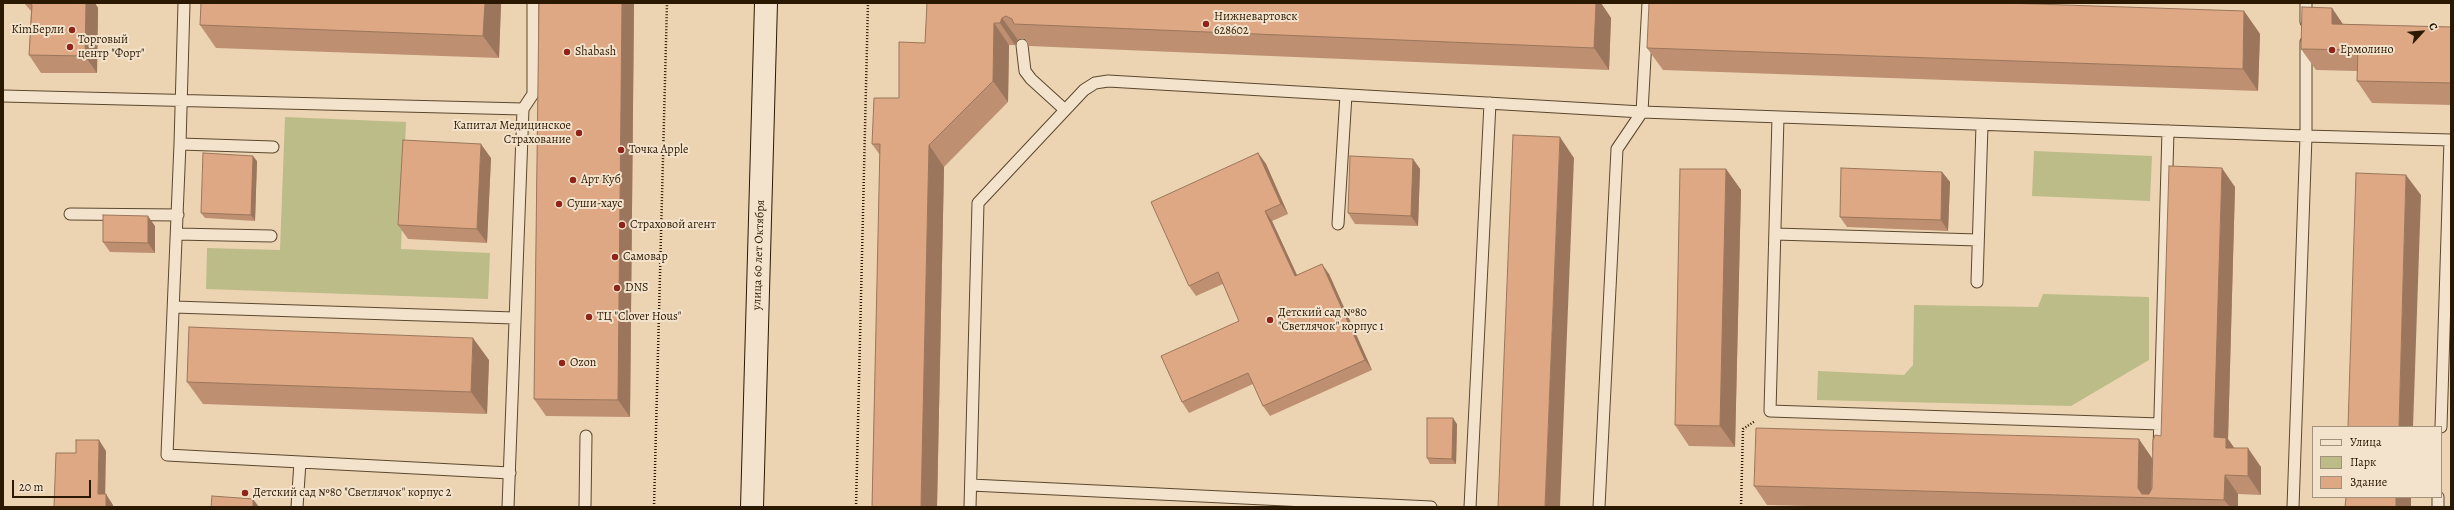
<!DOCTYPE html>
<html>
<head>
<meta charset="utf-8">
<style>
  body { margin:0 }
  #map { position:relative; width:2454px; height:510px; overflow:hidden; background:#ecd4b2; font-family:Alegreya,serif }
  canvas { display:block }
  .frame { position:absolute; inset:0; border:4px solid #2b1801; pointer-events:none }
  .legend { position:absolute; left:2312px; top:426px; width:130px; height:72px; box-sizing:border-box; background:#f3e3cd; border:1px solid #a3927b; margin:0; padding:5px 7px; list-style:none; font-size:12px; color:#2b1801 }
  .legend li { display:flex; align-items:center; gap:8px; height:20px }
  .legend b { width:20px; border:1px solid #a3927b }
  .north { position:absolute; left:2402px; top:12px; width:40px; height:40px; -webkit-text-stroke:3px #f3e3cd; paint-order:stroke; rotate:64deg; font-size:11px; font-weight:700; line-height:16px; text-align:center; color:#2b1801 }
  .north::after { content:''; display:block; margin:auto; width:14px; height:18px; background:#2b1801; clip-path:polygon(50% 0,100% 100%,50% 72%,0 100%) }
  .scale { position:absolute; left:12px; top:480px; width:79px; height:18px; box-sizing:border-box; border:2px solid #2b1801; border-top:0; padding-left:5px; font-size:12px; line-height:14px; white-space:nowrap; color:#2b1801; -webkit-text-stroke:3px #f3e3cd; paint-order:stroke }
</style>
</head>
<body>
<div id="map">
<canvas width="2454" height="510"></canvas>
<div class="frame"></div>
<ul class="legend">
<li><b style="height:5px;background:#f3e3cd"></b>Улица</li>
<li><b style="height:11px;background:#bcbc89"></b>Парк</li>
<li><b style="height:11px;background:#dda883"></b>Здание</li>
</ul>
<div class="north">С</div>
<div class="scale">20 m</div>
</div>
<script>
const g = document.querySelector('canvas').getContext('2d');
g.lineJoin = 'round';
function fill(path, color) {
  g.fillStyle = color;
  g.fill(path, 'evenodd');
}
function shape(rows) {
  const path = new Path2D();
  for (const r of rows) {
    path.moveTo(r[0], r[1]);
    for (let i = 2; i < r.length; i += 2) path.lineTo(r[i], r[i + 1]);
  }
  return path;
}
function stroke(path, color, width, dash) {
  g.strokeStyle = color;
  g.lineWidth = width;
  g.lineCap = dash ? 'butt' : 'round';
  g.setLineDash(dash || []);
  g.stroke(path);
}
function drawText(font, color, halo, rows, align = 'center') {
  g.font = font + ' Alegreya,serif';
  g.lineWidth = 4;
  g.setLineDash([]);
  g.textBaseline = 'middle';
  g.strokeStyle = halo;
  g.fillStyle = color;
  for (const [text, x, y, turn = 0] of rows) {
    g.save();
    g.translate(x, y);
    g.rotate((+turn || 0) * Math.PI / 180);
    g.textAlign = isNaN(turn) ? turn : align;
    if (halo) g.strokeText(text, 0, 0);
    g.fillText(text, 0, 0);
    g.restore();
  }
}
const green = shape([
  [285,117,406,122,401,249,490,253,488,299,206,289,207,248,280,250],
  [2034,151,2152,156,2150,201,2032,196],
  [2043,294,2149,297,2149,360,2071,406,1817,400,1818,371,1904,375,1913,365,1914,305,2038,307]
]);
const path = shape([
  [654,507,667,3],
  [856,507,868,3],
  [1741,507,1743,429,1755,421]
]);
const service = shape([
  [184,3,180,144,167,455,510,473],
  [2306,22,2306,3],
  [1022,45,1025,71,1031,79,1064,109],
  [3,96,523,109,508,507],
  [523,109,533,94,533,3],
  [1778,117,1770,411,2160,424],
  [180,144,273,147],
  [70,214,178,215],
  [1338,224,1346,95],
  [177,234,271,236],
  [1775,234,1978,240],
  [1977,282,1982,125],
  [174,307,514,318],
  [2441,427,2450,140],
  [2159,450,2168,131],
  [971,485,1431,507],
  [297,507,300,462],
  [585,507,586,436],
  [970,507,978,203,1084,90,1095,83,1108,81,1642,112,1648,3],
  [1470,507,1490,103],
  [1599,507,1617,149,1642,112,2306,136,2306,42],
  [2293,507,2306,136,2451,140],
  [2438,507,2438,497]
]);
const secondary = shape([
  [752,507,766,3]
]);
const wall = shape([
  [24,3,95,3,98,8,97,73,41,73,29,55,31,11],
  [539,3,634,3,630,417,546,416,534,399],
  [927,3,1601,3,1611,18,1609,70,1029,46,1025,39,1022,38,1018,40,1015,45,1009,45,1008,102,944,167,937,507,872,507,880,155,872,144,899,98,925,43],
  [501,4,499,58,216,48,200,25],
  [2244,11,2260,34,2258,91,1663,70,1647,48],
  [2343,24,2451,27,2451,105,2372,103,2357,81,2357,71,2316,70,2301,49],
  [1258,153,1266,164,1288,214,1272,221,1297,275,1329,274,1372,370,1270,416,1263,406,1253,384,1189,413,1182,402,1239,321,1223,284,1196,296,1189,286],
  [491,158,487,243,408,239,398,225],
  [1413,159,1420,169,1418,226,1355,224,1348,213],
  [257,161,255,221,205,218,201,213],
  [1726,169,1741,190,1735,447,1689,446,1675,425],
  [1942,172,1950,182,1948,231,1847,227,1840,217],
  [2235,187,2228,439,2234,448,2261,467,2261,495,2238,494,2238,507,1846,507,1767,505,1754,486,2152,458,2152,489,2161,436],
  [155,226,155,253,110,252,103,242],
  [489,360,487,414,203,404,187,382],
  [1457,424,1456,464,1430,464,1427,458]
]);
const shadedWall = shape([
  [86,3,95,3,98,8,97,73,85,56],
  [485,3,501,3,501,4,499,58,483,36],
  [622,3,634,3,630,417,618,400],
  [1596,3,1601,3,1611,18,1609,70,1594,48],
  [2332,8,2347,30,2332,24],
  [2244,11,2260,34,2258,91,2243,69],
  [1002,18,1018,40,1015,45,1000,23],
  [994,23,1009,45,1008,102,993,81],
  [1560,137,1574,158,1560,507,1545,507],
  [481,144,491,158,487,243,477,229],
  [929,145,944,167,937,507,921,507],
  [1258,153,1266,164,1288,214,1281,204],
  [253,156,257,161,255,221,251,215],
  [1413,159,1420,169,1418,226,1411,216],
  [2222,168,2235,187,2228,439,2240,456,2227,456,2214,437],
  [1726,169,1741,190,1735,447,1720,426],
  [1942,172,1950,182,1948,231,1941,220],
  [2406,175,2421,195,2413,427,2399,427],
  [1265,211,1272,221,1302,286,1295,276],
  [148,216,155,226,155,253,148,243],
  [1322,264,1329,274,1372,370,1365,360],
  [473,338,489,360,487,414,471,392],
  [1453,418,1457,424,1456,464,1452,459],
  [2139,439,2152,458,2151,497,2144,497,2138,488],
  [99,440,106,451,105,505,98,494],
  [2248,448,2261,467,2261,495,2248,476],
  [2225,475,2238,494,2238,507,2230,507,2224,500],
  [106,494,113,505,113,507,106,507],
  [2396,497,2411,497,2411,507,2396,507],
  [253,499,259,507,253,507]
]);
const building = shape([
  [29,3,86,3,85,56,29,55,32,5,29,3],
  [201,3,485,3,483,36,200,25,201,3],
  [539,3,622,3,618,400,534,399,539,3],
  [927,3,1596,3,1594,48,1014,24,1012,19,1006,16,1002,18,1000,23,994,23,993,81,929,145,921,507,872,507,880,144,872,144,874,98,899,98,899,42,925,43,927,3],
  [1649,3,2005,3,2244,11,2243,69,1647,48,1649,3],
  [2302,7,2332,8,2332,24,2451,27,2451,83,2357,81,2358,50,2301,49,2302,7],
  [1513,135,1560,137,1545,507,1498,507,1513,135],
  [403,140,481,144,477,229,398,225,403,140],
  [203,153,253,156,251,215,201,213,203,153],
  [1258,153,1281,204,1265,211,1295,276,1322,264,1365,360,1263,406,1248,373,1182,402,1161,356,1239,321,1218,272,1189,286,1151,202,1258,153],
  [1350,156,1413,159,1411,216,1348,213,1350,156],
  [2169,166,2222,168,2214,437,2226,438,2226,448,2248,448,2248,476,2225,475,2224,500,1754,486,1756,428,2139,439,2138,488,2142,494,2149,494,2152,488,2153,440,2155,435,2161,436,2169,166],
  [1841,168,1942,172,1941,220,1840,217,1841,168],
  [1680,169,1726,169,1720,426,1675,425,1680,169],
  [2356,173,2406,175,2399,427,2348,427,2356,173],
  [103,215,148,216,148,243,103,242,103,215],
  [189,327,473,338,471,392,187,382,189,327],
  [1427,418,1453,418,1452,459,1427,458,1427,418],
  [76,440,99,440,98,494,106,494,106,507,54,507,56,453,76,453,76,440],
  [212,496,253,499,253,507,211,507,212,496],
  [2346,497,2396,497,2396,507,2345,507,2346,497]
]);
const markers = [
  [1206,24,4,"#8f2418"],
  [72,30,4,"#8f2418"],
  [70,47,4,"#8f2418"],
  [2332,50,4,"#8f2418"],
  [567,52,4,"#8f2418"],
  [579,133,4,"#8f2418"],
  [621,150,4,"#8f2418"],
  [573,180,4,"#8f2418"],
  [559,204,4,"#8f2418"],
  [622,225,4,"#8f2418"],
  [615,257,4,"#8f2418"],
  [617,288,4,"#8f2418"],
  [589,317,4,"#8f2418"],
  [1270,320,4,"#8f2418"],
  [562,363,4,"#8f2418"],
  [245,493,4,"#8f2418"]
];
const poiNames = [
  ["Нижневартовск",1214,17],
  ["628602",1214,31],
  ["KimБерли",64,30,"right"],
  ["Торговый",78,40],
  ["центр \"Форт\"",78,54],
  ["Ермолино",2340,50],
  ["Shabash",575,52],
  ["Капитал Медицинское",571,126,"right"],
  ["Страхование",571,140,"right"],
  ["Точка Apple",629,150],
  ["Арт Куб",581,180],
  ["Суши-хаус",567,204],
  ["Страховой агент",630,225],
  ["Самовар",623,257],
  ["DNS",625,288],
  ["Детский сад №80",1278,313],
  ["\"Светлячок\" корпус 1",1278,327],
  ["ТЦ \"Clover Hous\"",597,317],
  ["Ozon",570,363],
  ["Детский сад №80 \"Светлячок\" корпус 2",253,493]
];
const streetNames = [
  ["улица 60 лет Октября",759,255,-88]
];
fill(green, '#bcbc89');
stroke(service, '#5b472d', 13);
stroke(secondary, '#2b1801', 24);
stroke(path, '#2b1801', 2.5, [1, 2]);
stroke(service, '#f3e3cd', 11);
stroke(secondary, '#f3e3cd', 22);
fill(wall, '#be9071');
fill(shadedWall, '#9b765c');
fill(building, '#dda883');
stroke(building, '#9b765c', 1);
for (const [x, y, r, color] of markers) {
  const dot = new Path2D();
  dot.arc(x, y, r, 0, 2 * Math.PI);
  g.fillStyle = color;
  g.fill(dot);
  stroke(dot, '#f3e3cd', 1.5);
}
drawText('12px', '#2b1801', '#f3e3cd', poiNames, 'left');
drawText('12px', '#2b1801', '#f3e3cd', streetNames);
</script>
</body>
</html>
